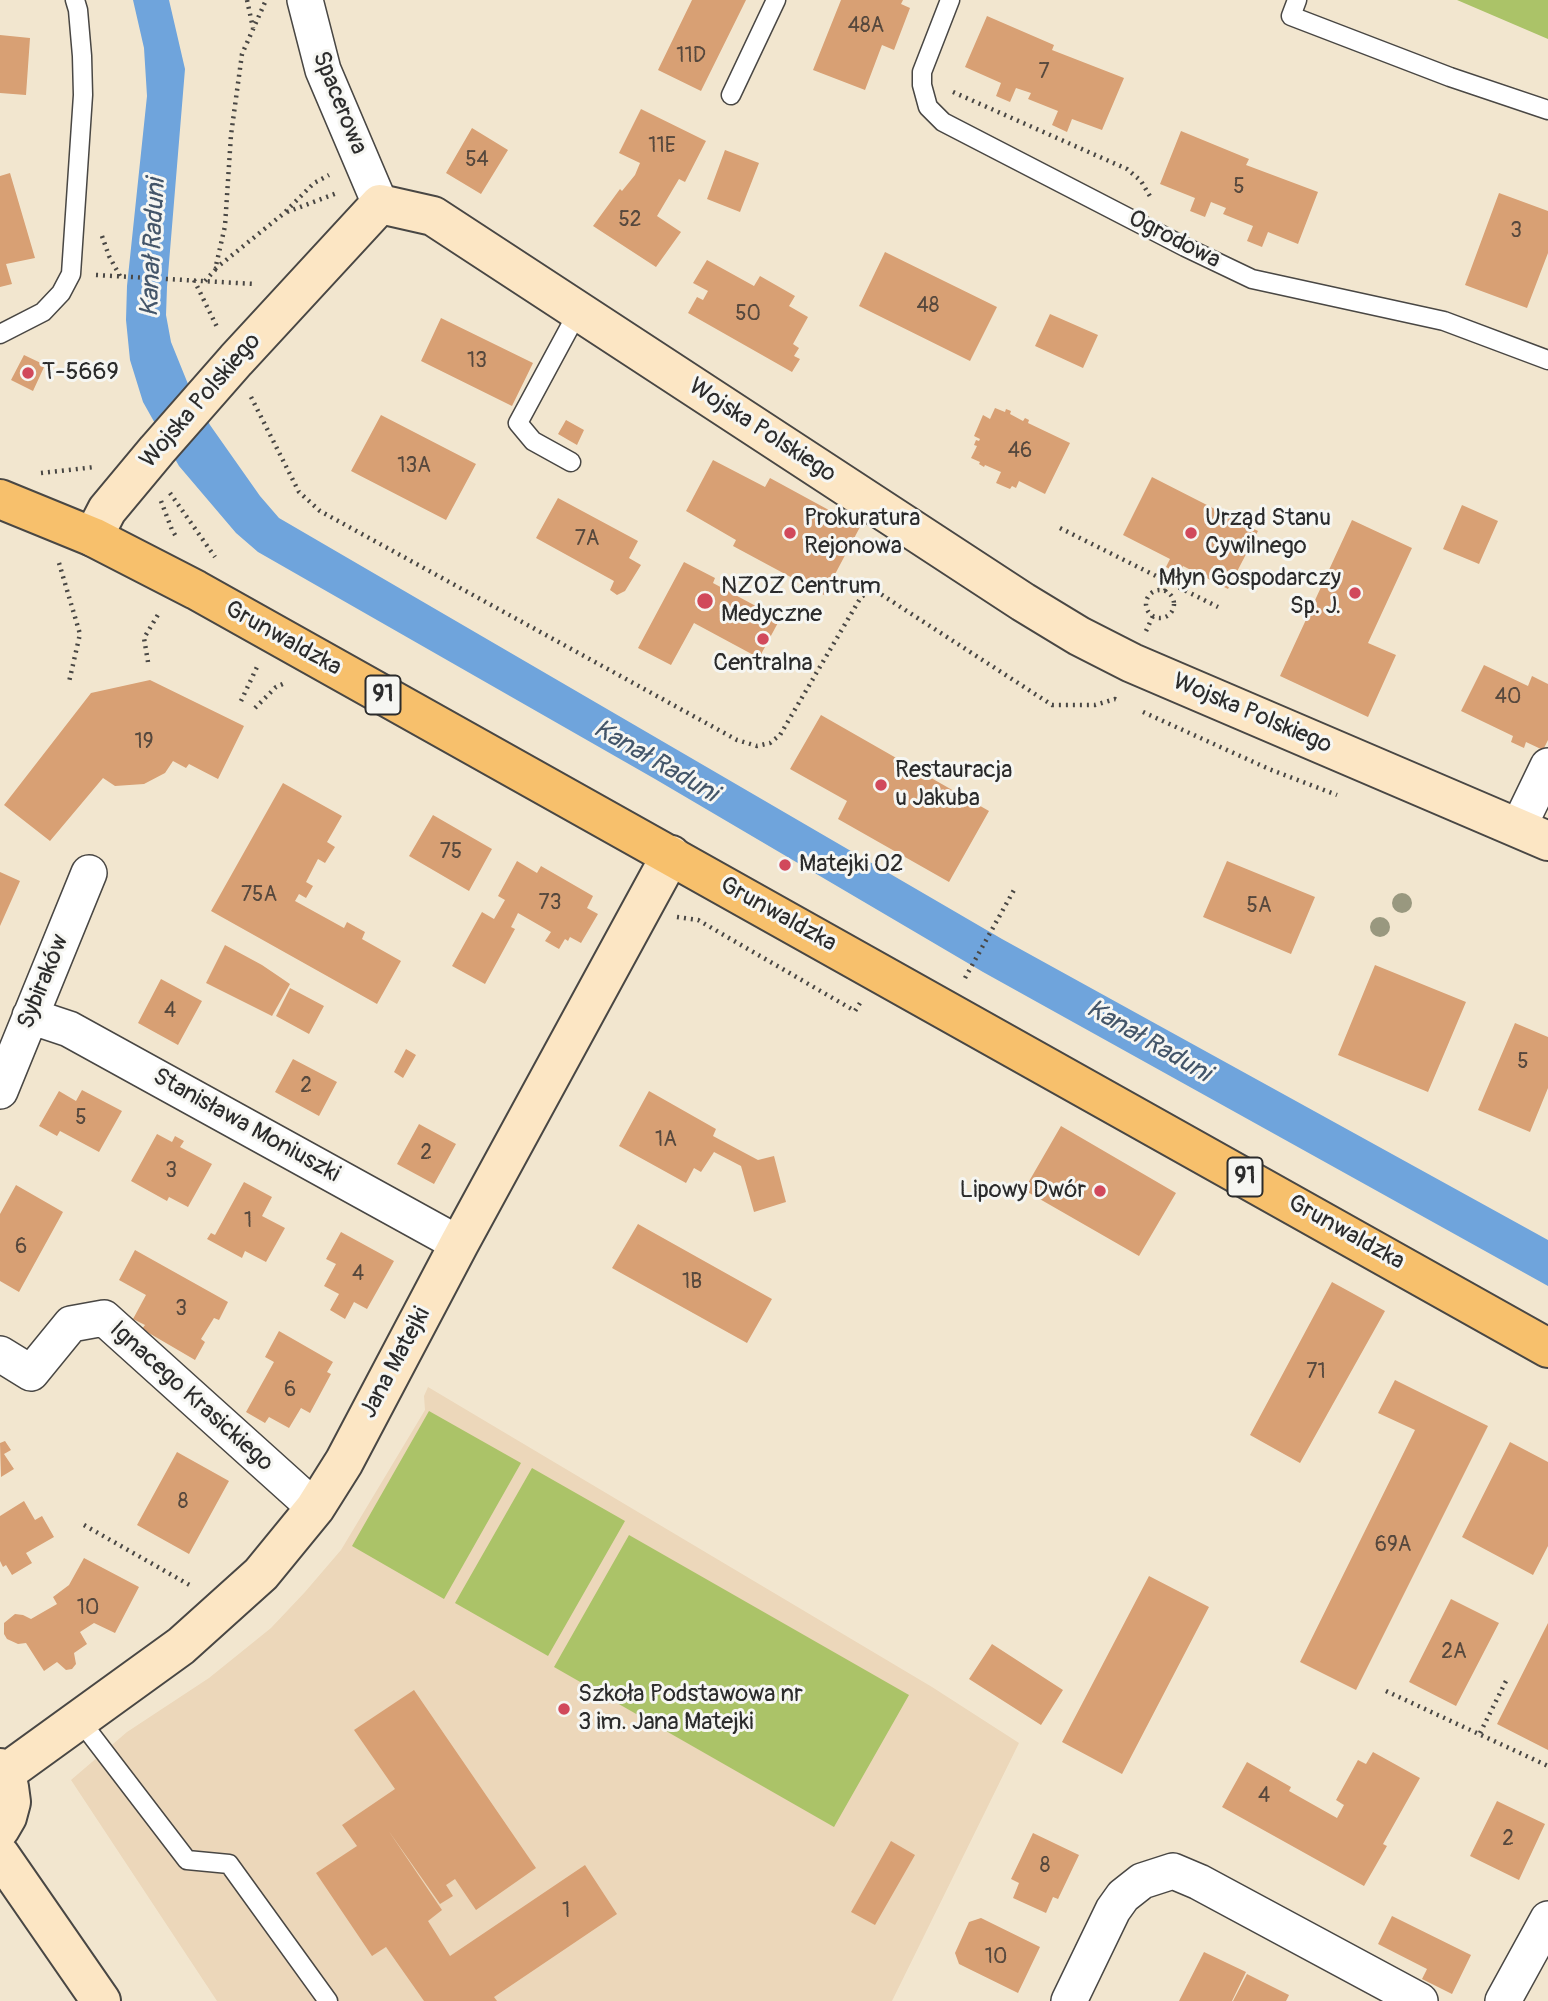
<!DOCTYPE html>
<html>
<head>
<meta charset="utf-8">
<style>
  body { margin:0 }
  canvas { display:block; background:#f2e6cf }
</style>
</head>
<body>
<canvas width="1548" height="2001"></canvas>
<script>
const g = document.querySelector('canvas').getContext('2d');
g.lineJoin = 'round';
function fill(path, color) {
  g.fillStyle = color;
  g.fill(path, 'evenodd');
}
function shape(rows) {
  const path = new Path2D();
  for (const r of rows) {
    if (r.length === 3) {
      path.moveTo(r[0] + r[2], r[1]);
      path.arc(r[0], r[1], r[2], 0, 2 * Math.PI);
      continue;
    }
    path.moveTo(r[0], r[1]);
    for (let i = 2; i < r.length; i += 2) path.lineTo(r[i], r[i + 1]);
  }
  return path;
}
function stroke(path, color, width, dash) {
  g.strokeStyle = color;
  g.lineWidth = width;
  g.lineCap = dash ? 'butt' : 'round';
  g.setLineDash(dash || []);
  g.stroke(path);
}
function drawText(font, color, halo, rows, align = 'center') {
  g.font = font + ' Pangolin,sans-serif';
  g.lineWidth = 6;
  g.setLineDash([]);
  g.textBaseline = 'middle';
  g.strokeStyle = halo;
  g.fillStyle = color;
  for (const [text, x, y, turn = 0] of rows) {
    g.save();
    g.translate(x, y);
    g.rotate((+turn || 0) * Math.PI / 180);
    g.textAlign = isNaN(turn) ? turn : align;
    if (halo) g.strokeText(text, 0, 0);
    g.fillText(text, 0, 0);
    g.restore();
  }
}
const built = shape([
  [428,1387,932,1687,1019,1743,892,2001,217,2001,71,1780,127,1732,209,1678,271,1628,305,1592,341,1550,425,1410,424,1396]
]);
const green = shape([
  [1457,0,1548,0,1548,39],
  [429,1411,521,1463,444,1599,352,1546],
  [532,1468,625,1521,548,1656,455,1603],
  [629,1535,909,1695,834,1827,554,1667]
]);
const water = shape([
  [133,0,169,0,185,69,167,287,166,315,171,342,188,384,210,425,260,496,279,518,1002,939,1548,1240,1548,1286,983,972,655,779,258,552,236,533,179,466,143,402,130,360,126,320,127,286,147,96,144,48]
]);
const building = shape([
  [692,0,746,0,701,91,658,70],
  [841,0,903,0,901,4,910,8,894,50,882,45,865,90,813,70],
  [987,16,1054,45,1052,50,1124,78,1102,130,1072,119,1067,132,1052,125,1058,111,1028,99,1031,93,1016,88,1010,102,996,96,1001,83,965,67],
  [0,35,30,38,26,95,0,93],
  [641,109,706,141,685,182,679,179,657,216,681,232,656,267,593,226,620,189,622,191,635,175,640,163,619,153],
  [472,128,508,150,481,194,446,173],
  [1181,131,1249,159,1246,165,1318,192,1298,244,1268,232,1262,247,1247,241,1253,226,1223,214,1226,208,1211,202,1205,217,1190,211,1195,198,1160,184],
  [725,150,759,163,740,212,707,199],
  [10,173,35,258,6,264,12,284,0,287,0,176],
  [1499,193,1548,211,1548,253,1527,308,1465,285],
  [885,252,997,307,970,361,859,306],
  [707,260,754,286,760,276,795,296,789,306,808,317,793,344,799,348,794,356,800,359,792,372,688,313,697,297,703,300,708,291,693,283],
  [1050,314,1098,335,1083,368,1035,346],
  [441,318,533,363,512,406,421,361],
  [24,355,45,365,33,391,11,380],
  [995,408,1005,412,1006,409,1011,411,1010,414,1023,421,1025,418,1029,420,1028,423,1070,443,1045,494,1019,481,1016,488,1012,486,1010,489,996,483,1001,472,985,465,984,467,979,464,980,462,971,458,977,446,974,445,976,440,979,441,980,439,974,436,983,415,990,419],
  [381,415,476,464,446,520,351,471],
  [566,420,584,430,577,445,558,434],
  [713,460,765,487,770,478,860,527,824,595,733,546,736,540,686,511],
  [1152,477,1258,531,1228,589,1183,566,1179,574,1166,567,1170,559,1123,535],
  [558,498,638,541,629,558,641,565,625,591,617,595,610,590,614,581,536,538],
  [1462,505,1498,521,1479,564,1443,549],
  [1352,520,1412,548,1368,643,1396,655,1368,717,1280,676],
  [684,562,715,578,713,583,780,619,759,658,694,623,671,665,638,648],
  [1484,665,1528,686,1532,676,1548,684,1548,740,1543,750,1526,742,1524,748,1511,742,1513,736,1461,711],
  [150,680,244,726,218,779,189,764,186,768,173,761,165,773,144,784,115,786,103,778,50,841,4,805,91,693],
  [821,715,989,811,949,882,838,819,847,801,790,769],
  [283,783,342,816,327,842,335,847,325,863,318,859,306,882,313,886,306,898,299,894,295,901,344,928,347,922,365,932,362,939,401,961,377,1004,211,911],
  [433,815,492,849,469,891,409,856],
  [517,861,537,873,541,866,593,896,587,908,598,914,581,943,570,937,568,941,565,939,559,949,545,941,551,932,518,913,511,927,515,929,485,984,452,966,482,912,494,919,505,900,498,896],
  [1227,861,1315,897,1291,954,1203,917],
  [0,872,20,881,0,926],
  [225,945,262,965,290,984,272,1016,206,983],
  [1375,965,1466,1002,1428,1092,1338,1055],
  [161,979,202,1001,178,1045,138,1023],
  [290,988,324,1006,309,1034,276,1016],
  [1515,1023,1548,1037,1548,1088,1530,1132,1478,1110],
  [406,1049,416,1055,403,1078,394,1072],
  [293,1059,337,1082,319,1116,275,1092],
  [82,1090,122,1111,99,1152,60,1131,57,1136,39,1126,59,1091,76,1101],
  [649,1091,716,1129,713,1136,758,1160,774,1156,786,1202,754,1212,741,1166,714,1152,701,1172,694,1168,686,1183,619,1146],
  [419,1124,456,1144,434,1184,397,1164],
  [1061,1126,1176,1193,1139,1256,1024,1190],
  [157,1134,172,1142,175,1136,184,1141,180,1147,212,1164,188,1207,169,1197,167,1201,131,1181],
  [244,1182,272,1197,262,1216,285,1228,266,1262,245,1251,242,1258,207,1239,211,1233,215,1235],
  [16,1185,63,1212,19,1292,0,1281,0,1214],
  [638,1224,772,1299,747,1343,612,1268],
  [341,1232,394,1261,367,1309,354,1302,345,1319,330,1310,339,1294,324,1286,336,1264,326,1259],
  [135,1250,228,1302,219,1320,214,1318,201,1339,205,1342,195,1360,142,1329,145,1325,133,1319,146,1295,119,1280],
  [1332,1282,1385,1311,1300,1463,1250,1435],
  [279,1331,333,1362,327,1372,331,1374,310,1413,301,1408,289,1428,269,1417,265,1423,246,1412,274,1362,265,1357],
  [1395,1380,1488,1426,1356,1690,1300,1662,1415,1430,1378,1413],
  [5,1441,11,1450,4,1454,14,1469,1,1477,0,1443],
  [1510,1442,1548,1462,1548,1546,1533,1575,1462,1537],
  [177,1452,229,1481,189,1554,137,1525],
  [24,1501,35,1520,42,1516,54,1537,26,1553,32,1563,12,1575,6,1565,3,1567,0,1561,0,1516],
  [84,1558,139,1587,115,1633,94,1623,80,1632,87,1644,74,1653,76,1664,72,1669,66,1670,57,1662,44,1671,26,1643,18,1644,7,1639,4,1634,4,1623,15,1614,23,1615,31,1619,57,1604,53,1597,69,1585],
  [1149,1576,1209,1607,1122,1774,1062,1742],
  [1451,1599,1499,1623,1456,1706,1409,1682],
  [1548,1623,1548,1750,1497,1724],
  [992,1644,1063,1690,1041,1725,969,1679],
  [414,1690,536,1868,476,1910,455,1879,446,1885,453,1896,440,1904,388,1830,442,1910,428,1921,450,1956,585,1865,617,1914,494,1997,497,2001,424,2001,386,1947,372,1956,316,1873,357,1846,342,1825,395,1789,354,1730],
  [1373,1752,1420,1778,1383,1844,1387,1846,1364,1886,1222,1807,1247,1762,1291,1787,1289,1791,1337,1818,1344,1805,1336,1800,1358,1760,1366,1764],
  [1497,1801,1545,1824,1519,1880,1470,1856],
  [1033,1833,1079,1855,1058,1899,1053,1897,1046,1913,1013,1898,1019,1883,1011,1879],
  [891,1841,915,1855,875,1925,851,1912],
  [1392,1916,1471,1955,1452,1994,1422,1979,1427,1969,1378,1944],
  [981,1918,1040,1947,1018,1993,959,1964,955,1953,969,1922],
  [1204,1952,1246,1972,1232,2001,1179,2001],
  [1247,1974,1289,1995,1286,2001,1233,2001]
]);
const path = shape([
  [247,0,253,28],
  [953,92,1127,169,1141,181,1151,198],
  [287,212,337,193],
  [102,236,109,256,120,276],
  [215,269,283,214,314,183,329,175],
  [96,275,255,284],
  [194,280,217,327],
  [205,281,215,270,225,226,231,135,242,54,266,0],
  [251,397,299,492,320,511,737,740,757,746,770,743,780,735,861,597,869,592,879,593,1052,705,1095,705,1115,699,1119,701],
  [41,473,95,467],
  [170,493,215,557],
  [161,501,172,530,177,538],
  [1060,528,1218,607],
  [59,563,80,634,69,682],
  [1160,604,14],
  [1165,591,1173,575],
  [1146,631,1153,616],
  [148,662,144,638,159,613],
  [241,701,257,667],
  [255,708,276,687,285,683],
  [1143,712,1269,769,1337,795],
  [677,917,698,920,855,1011,860,1003],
  [965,978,1014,890],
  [84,1525,193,1587],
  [1386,1691,1548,1766],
  [1480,1733,1507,1679]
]);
const lane = shape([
  [950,0,922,72,922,85,928,107,943,122,1185,247,1252,279,1444,321,1548,360],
  [1297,0,1291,16,1450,77,1548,110],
  [731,95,776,0],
  [0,334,43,312,61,293,71,274,83,95,82,56,78,10,75,0],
  [571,462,533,441,518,423,579,310],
  [79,1719,187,1860,229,1864,328,2001]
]);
const street = shape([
  [305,0,323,70,380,204],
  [1518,828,1548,766],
  [30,1016,69,1029,459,1244],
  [0,1091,89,873],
  [0,1354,31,1373,71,1324,104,1318,315,1508],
  [1069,2001,1113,1910,1123,1896,1142,1881,1173,1871,1199,1882,1420,2001],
  [1503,2001,1548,1919]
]);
const secondary = shape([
  [93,537,107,510,157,450,236,360,380,204,433,216,1023,602,1079,636,1132,663,1548,841],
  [0,1768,9,1787,11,1802,7,1817,0,1829],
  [4,1774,181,1646,261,1574,315,1508,344,1462,459,1244,671,855],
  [0,1855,101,2001]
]);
const primary = shape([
  [0,499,93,537,196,590,1548,1348]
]);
const trees = [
  [1402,903],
  [1380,927]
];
const markers = [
  [28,373,7,"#d1495b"],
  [790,533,7,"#d1495b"],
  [1191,533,7,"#d1495b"],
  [1355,593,7,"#d1495b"],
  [705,601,9,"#d1495b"],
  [763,639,7,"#d1495b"],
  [881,785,7,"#d1495b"],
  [785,865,7,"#d1495b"],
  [1100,1191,7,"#d1495b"],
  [564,1709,7,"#d1495b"]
];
const numberNames = [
  ["48A",866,27],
  ["11D",691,57],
  ["7",1044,73],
  ["11E",662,147],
  ["54",477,161],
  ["5",1239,188],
  ["52",630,221],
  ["3",1516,232],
  ["48",928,307],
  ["50",748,315],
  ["13",477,362],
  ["46",1020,452],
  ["13A",414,467],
  ["7A",587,540],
  ["40",1508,698],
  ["19",144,743],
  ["75",451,853],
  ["75A",259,896],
  ["73",550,904],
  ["5A",1259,907],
  ["4",170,1012],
  ["5",1523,1063],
  ["2",306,1087],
  ["5",81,1119],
  ["1A",666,1141],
  ["2",426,1154],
  ["3",171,1172],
  ["1",248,1222],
  ["6",21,1248],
  ["4",358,1275],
  ["1B",692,1283],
  ["3",181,1310],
  ["71",1316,1373],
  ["6",290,1391],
  ["8",183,1503],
  ["69A",1393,1546],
  ["10",88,1609],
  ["2A",1454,1653],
  ["4",1264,1797],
  ["2",1508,1840],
  ["8",1045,1867],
  ["1",566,1912],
  ["10",996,1958]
];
const shields = [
  [383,695,35],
  [1245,1177,35]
];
const shieldNames = [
  ["91",383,695],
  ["91",1245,1177]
];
const streetNames = [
  ["Spacerowa",339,103,68],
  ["Ogrodowa",1174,240,27],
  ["Wojska Polskiego",201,401,-49],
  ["Wojska Polskiego",762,431,33],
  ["Grunwaldzka",283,639,29],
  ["Wojska Polskiego",1252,714,23],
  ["Grunwaldzka",778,915,29],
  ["Sybiraków",44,982,-68],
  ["Stanisława Moniuszki",246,1126,29],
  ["Grunwaldzka",1346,1233,29],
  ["Jana Matejki",396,1363,-62],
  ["Ignacego Krasickiego",191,1397,42]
];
const poiNames = [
  ["T-5669",42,373],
  ["Prokuratura",804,519],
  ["Rejonowa",804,547],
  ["Urząd Stanu",1205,519],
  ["Cywilnego",1205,547],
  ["Młyn Gospodarczy",1341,579,"right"],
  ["Sp. J.",1341,607,"right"],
  ["NZOZ Centrum",721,587],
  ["Medyczne",721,615],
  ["Centralna",763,664,"center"],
  ["Restauracja",895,771],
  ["u Jakuba",895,799],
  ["Matejki 02",799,865],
  ["Lipowy Dwór",1086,1191,"right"],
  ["Szkoła Podstawowa nr",578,1695],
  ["3 im. Jana Matejki",578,1723]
];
const waterNames = [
  ["Kanał Raduni",154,248,-87],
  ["Kanał Raduni",655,762,30],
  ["Kanał Raduni",1148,1042,30]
];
fill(built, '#ecd7ba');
fill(green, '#abc368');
fill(water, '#6fa4dc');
fill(building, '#d8a074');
stroke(lane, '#494744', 21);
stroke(street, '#494744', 38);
stroke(secondary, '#494744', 42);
stroke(primary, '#494744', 42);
stroke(path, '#494744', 4.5, [2, 5]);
stroke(lane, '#fff', 18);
stroke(street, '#fff', 35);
stroke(secondary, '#fce6c4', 38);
stroke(primary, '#f7c06c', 38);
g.fillStyle = '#99987f';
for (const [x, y] of trees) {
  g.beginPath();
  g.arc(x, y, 10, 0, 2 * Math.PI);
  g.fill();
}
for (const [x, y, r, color] of markers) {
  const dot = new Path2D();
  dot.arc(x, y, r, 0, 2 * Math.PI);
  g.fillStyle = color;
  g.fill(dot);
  stroke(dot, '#f6f6f2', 2.5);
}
drawText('21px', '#56483d', null, numberNames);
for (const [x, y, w] of shields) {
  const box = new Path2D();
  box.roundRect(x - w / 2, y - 19.5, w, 39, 5);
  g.fillStyle = '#f6f6f2';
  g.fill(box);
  stroke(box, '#2b2b2b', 2);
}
drawText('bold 23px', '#2b2b2b', null, shieldNames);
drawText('24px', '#2b2b2b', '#f6f6f2', streetNames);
drawText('24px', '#2b2b2b', '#f6f6f2', poiNames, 'left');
drawText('italic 26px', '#435569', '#f6f6f2', waterNames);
</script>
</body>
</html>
